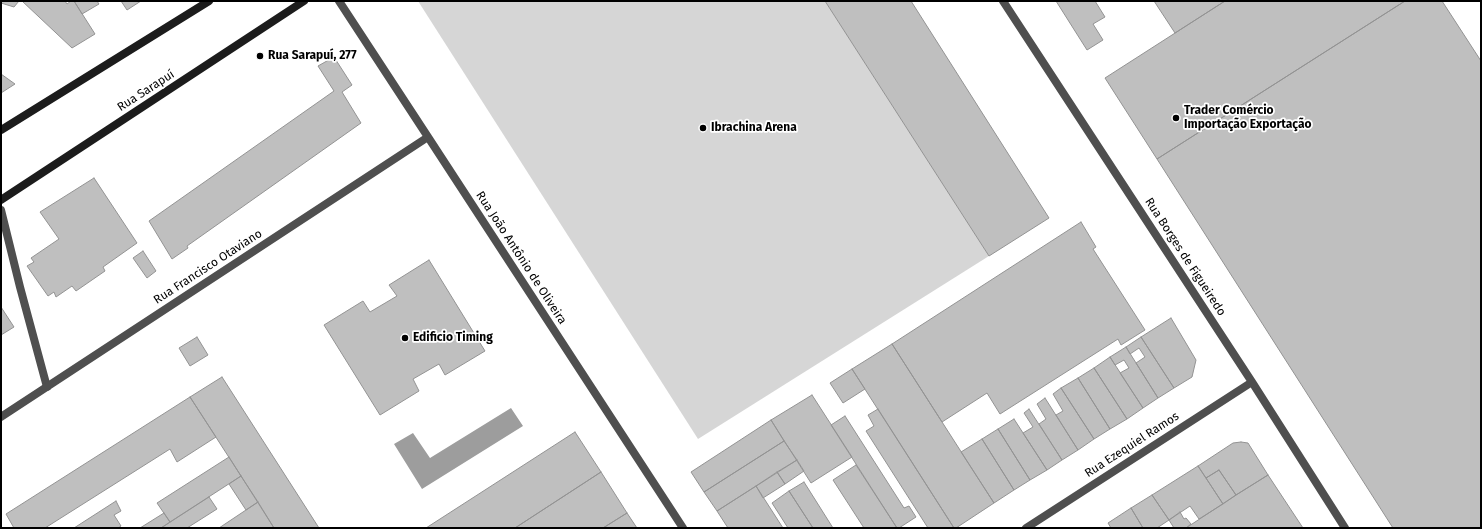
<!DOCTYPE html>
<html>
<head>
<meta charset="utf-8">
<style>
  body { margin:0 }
  #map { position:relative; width:1482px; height:529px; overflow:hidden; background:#fff; font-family:"Fira Sans",sans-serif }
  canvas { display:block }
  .frame { position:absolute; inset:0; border:2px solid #000; pointer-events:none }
</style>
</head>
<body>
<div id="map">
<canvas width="1482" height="529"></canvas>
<div class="frame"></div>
</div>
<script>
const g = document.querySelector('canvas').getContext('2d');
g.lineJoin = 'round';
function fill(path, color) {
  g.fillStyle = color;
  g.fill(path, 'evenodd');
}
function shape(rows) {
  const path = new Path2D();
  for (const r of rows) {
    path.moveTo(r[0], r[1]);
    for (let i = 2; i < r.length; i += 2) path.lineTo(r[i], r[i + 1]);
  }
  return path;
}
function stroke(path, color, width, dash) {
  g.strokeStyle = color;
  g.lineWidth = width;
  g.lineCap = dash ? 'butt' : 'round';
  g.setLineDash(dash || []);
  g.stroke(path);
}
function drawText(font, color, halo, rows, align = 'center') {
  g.font = font + ' "Fira Sans",sans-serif';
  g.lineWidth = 3.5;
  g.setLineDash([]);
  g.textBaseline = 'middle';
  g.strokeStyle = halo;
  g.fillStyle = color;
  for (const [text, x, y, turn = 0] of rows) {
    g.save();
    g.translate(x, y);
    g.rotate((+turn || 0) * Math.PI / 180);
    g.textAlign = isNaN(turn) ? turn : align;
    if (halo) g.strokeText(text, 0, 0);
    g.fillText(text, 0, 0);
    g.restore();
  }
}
const green = shape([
  [418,1,825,1,989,256,698,439]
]);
const water = shape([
  [511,408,523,426,422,489,394,444,413,433,430,458]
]);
const building = shape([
  [1,1,19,1,14,7,1,3,1,1],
  [22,1,65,1,67,4,71,1,74,1,95,34,72,48,22,1],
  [74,1,97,1,99,4,82,14,74,1],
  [121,1,141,1,127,10,121,1],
  [825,1,911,1,1049,218,989,256,825,1],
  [1056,1,1095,1,1105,17,1093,24,1103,40,1087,50,1056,1],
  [1154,1,1225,1,1175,33,1154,1],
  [1225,1,1405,1,1157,159,1105,78,1225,1],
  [1405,1,1442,1,1481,61,1481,528,1393,528,1157,159,1405,1],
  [334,57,352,85,342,92,361,123,187,246,188,248,172,259,149,221,334,91,318,66,334,57],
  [1,74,15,84,1,93,1,74],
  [94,178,137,243,103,267,105,271,76,291,72,286,56,297,54,292,48,296,27,266,34,262,31,258,59,239,40,212,94,178],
  [1081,222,1096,247,1093,249,1145,330,1121,345,1118,339,1000,414,987,393,942,422,892,344,1081,222],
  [143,251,156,271,147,278,133,258,143,251],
  [429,260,485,351,445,375,439,364,413,379,419,391,380,415,324,325,363,301,370,312,397,296,389,285,429,260],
  [1,307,14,327,1,335,1,307],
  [1171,318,1196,360,1192,377,1174,388,1141,337,1171,318],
  [197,337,208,355,190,366,179,348,197,337],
  [1141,337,1174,388,1158,398,1136,363,1145,357,1139,348,1130,354,1126,347,1141,337],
  [892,344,994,503,956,528,954,528,852,369,892,344],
  [1126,347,1158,398,1143,408,1120,373,1129,368,1124,360,1115,365,1110,357,1126,347],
  [1110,357,1143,408,1127,419,1094,368,1110,357],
  [1094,368,1127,419,1110,429,1078,378,1094,368],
  [852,369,865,389,843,403,830,383,852,369],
  [222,377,319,528,274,528,241,476,190,397,222,377],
  [1078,378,1110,429,1094,439,1061,388,1078,378],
  [1061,388,1094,439,1078,450,1056,415,1063,411,1053,394,1061,388],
  [812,395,852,457,811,483,771,420,812,395],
  [190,397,216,437,177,462,170,449,45,528,14,528,6,514,190,397],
  [1045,398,1078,450,1062,460,1039,424,1046,419,1037,404,1045,398],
  [878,409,954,528,928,528,866,431,874,426,868,415,878,409],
  [1029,409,1062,460,1047,470,1023,433,1033,427,1024,413,1029,409],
  [845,416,904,508,909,506,916,517,899,528,897,528,831,425,845,416],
  [1014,419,1047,470,1030,480,998,429,1014,419],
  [771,420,784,441,704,492,691,472,771,420],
  [998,429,1030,480,1014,490,982,439,998,429],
  [575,432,601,472,515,528,426,528,575,432],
  [982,439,1014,490,994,503,961,452,982,439],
  [784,441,797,460,717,511,704,492,784,441],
  [1241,442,1248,443,1268,475,1236,495,1219,470,1206,478,1198,466,1233,443,1241,442],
  [229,457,241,476,170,522,157,503,229,457],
  [797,460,804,471,785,484,777,472,797,460],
  [856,465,897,528,864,528,833,480,856,465],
  [1198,466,1223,504,1199,519,1190,506,1169,520,1152,495,1198,466],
  [1219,470,1236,495,1223,504,1206,478,1219,470],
  [601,472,627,513,603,528,515,528,601,472],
  [777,472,785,484,763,498,756,486,777,472],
  [1268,475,1303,528,1186,528,1236,495,1268,475],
  [241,476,258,502,246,510,229,484,241,476],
  [804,482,833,528,813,528,789,491,804,482],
  [756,486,783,528,728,528,717,511,756,486],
  [789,491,813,528,788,528,772,503,789,491],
  [1152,495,1169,520,1157,528,1143,528,1131,508,1152,495],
  [209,497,217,509,187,528,161,528,209,497],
  [116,501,121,511,114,515,121,526,118,528,74,528,116,501],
  [258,502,274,528,219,528,258,502],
  [1131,508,1143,528,1111,528,1108,523,1131,508],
  [1180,512,1184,519,1186,518,1191,524,1186,528,1174,528,1169,520,1180,512],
  [164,513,170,522,161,528,140,528,164,513],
  [627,513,637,528,603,528,627,513]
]);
const lane = shape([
  [1,210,20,287,47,387]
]);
const street = shape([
  [339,1,428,137,683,528],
  [1003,1,1252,382,1345,528],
  [1,417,428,137],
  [1026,528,1252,382]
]);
const secondary = shape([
  [1,130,209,1],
  [1,200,304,1]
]);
const markers = [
  [260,56,4,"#000"],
  [1176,118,4,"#000"],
  [703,128,4,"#000"],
  [405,338,4,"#000"]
];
const poiNames = [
  ["Rua Sarapuí, 277",268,56],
  ["Trader Comércio",1184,111],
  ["Importação Exportação",1184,125],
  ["Ibrachina Arena",711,128],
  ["Edificio Timing",413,338]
];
const streetNames = [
  ["Rua Sarapuí",146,91,-33],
  ["Rua Borges de Figueiredo",1185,257,57],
  ["Rua João Antônio de Oliveira",521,258,57],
  ["Rua Francisco Otaviano",208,267,-33],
  ["Rua Ezequiel Ramos",1132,445,-33]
];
fill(green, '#d6d6d6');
fill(water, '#9d9d9d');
fill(building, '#bfbfbf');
stroke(building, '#939393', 1);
stroke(lane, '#4f4f4f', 8);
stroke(street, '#4f4f4f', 8);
stroke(secondary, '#1c1c1c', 8);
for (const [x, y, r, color] of markers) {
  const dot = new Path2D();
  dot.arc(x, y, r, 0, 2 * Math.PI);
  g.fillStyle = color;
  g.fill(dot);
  stroke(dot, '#fff', 1.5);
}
drawText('bold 12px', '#000', '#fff', poiNames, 'left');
drawText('12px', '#000', '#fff', streetNames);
</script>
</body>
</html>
